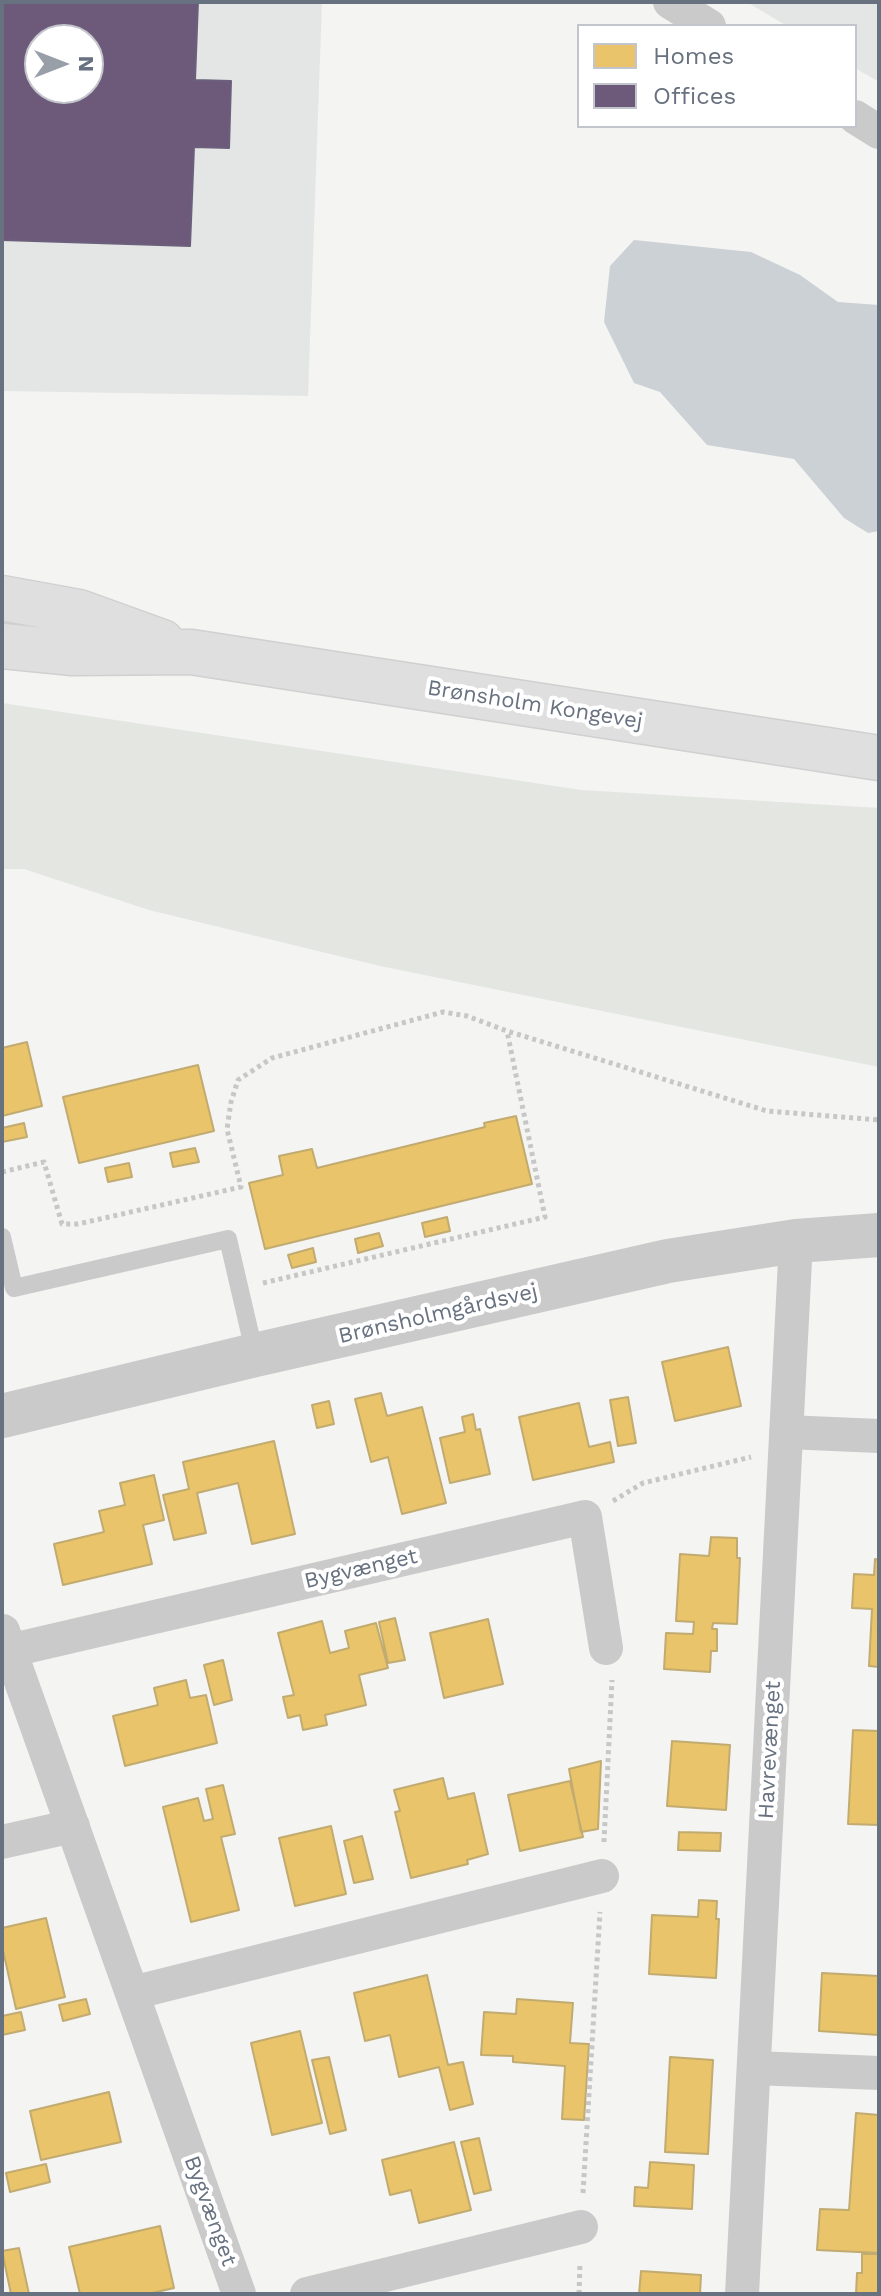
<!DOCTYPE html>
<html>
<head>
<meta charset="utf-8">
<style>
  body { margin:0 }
  #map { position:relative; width:881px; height:2296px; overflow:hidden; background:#f4f4f3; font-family:"Work Sans",sans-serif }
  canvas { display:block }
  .frame { position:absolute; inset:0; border:4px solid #67717f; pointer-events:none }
  .legend { position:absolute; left:577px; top:24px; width:280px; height:104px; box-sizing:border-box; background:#fff; border:2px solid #c2c6cc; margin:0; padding:10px 14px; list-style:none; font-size:24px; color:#67717f }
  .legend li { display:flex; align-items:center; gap:16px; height:40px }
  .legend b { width:40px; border:2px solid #c2c6cc }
  .north { position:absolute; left:24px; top:24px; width:80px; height:80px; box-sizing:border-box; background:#fff; border:2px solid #c2c6cc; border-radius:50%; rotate:90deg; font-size:22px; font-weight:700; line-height:32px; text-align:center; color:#67717f }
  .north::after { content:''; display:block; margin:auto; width:28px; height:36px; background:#989fa8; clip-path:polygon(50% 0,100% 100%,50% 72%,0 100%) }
</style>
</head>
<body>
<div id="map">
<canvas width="881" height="2296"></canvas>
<div class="frame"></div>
<ul class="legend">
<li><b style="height:22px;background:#e9c46a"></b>Homes</li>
<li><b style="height:22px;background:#6d597a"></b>Offices</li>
</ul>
<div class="north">N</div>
</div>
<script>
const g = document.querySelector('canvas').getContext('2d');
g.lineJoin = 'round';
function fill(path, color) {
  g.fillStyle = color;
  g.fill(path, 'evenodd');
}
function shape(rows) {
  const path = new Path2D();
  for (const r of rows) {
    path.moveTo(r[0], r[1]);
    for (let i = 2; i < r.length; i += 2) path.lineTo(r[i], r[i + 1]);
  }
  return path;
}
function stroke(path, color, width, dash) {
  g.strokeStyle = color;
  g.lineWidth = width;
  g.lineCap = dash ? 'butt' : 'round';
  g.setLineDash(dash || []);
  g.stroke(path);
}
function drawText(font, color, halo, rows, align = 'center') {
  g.font = font + ' "Work Sans",sans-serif';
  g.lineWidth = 8;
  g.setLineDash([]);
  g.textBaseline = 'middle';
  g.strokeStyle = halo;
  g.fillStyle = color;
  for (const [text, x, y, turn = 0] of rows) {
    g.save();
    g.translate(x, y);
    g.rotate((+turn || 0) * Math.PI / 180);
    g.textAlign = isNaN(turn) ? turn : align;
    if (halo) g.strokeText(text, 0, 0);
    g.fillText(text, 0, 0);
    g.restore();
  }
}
const built = shape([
  [2,2,322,2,308,396,2,391],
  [40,40,88,40,88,88,40,88],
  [747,2,879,2,879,82,855,68,855,26,787,26]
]);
const green = shape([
  [2,703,581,790,879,808,879,1067,380,966,149,910,24,869,2,869]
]);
const water = shape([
  [634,240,751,252,800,275,838,302,879,305,879,531,868,533,844,518,794,459,707,445,660,392,634,383,604,322,610,266]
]);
const homes = shape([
  [27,1042,42,1106,2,1116,2,1048,27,1042],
  [198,1065,214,1131,79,1163,63,1097,198,1065],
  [516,1116,532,1184,265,1249,249,1183,283,1175,279,1156,312,1149,317,1168,485,1127,484,1123,516,1116],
  [24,1123,27,1137,2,1142,2,1128,24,1123],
  [195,1148,199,1162,173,1167,170,1153,195,1148],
  [129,1163,132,1177,108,1182,105,1168,129,1163],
  [447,1217,450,1231,425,1237,422,1223,447,1217],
  [379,1233,383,1246,358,1253,355,1239,379,1233],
  [313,1248,316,1262,292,1268,288,1255,313,1248],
  [728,1347,741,1406,675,1421,662,1362,728,1347],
  [381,1393,387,1416,422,1407,446,1503,402,1514,388,1457,371,1462,355,1399,381,1393],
  [628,1397,636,1443,618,1446,610,1400,628,1397],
  [329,1401,334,1424,317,1428,312,1405,329,1401],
  [579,1403,589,1447,610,1442,614,1462,533,1480,519,1417,579,1403],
  [473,1414,476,1430,480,1429,490,1474,450,1483,440,1438,465,1432,462,1417,473,1414],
  [274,1441,295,1534,252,1544,238,1483,197,1493,206,1533,174,1540,163,1495,189,1489,183,1462,274,1441],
  [154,1475,164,1520,143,1525,152,1564,63,1585,54,1544,104,1532,99,1511,125,1505,120,1483,154,1475],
  [711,1537,737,1538,737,1558,740,1558,737,1624,713,1623,712,1629,717,1629,717,1651,711,1651,710,1672,664,1669,666,1633,693,1634,694,1622,676,1621,680,1554,709,1556,711,1537],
  [875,1559,879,1560,879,1667,869,1666,872,1609,852,1608,854,1574,874,1575,875,1559],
  [395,1618,405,1660,388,1663,379,1622,395,1618],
  [488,1619,503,1684,444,1698,430,1633,488,1619],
  [322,1621,330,1653,349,1648,345,1631,376,1623,388,1668,359,1675,366,1705,325,1715,327,1725,303,1730,300,1715,288,1718,283,1697,294,1695,278,1633,322,1621],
  [223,1660,232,1700,214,1705,204,1665,223,1660],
  [186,1680,190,1698,206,1695,217,1743,125,1766,113,1716,158,1705,154,1688,186,1680],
  [853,1730,879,1731,879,1825,848,1824,853,1730],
  [672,1741,730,1745,726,1810,667,1806,672,1741],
  [601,1761,598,1829,581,1832,569,1769,601,1761],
  [443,1778,448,1799,474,1793,488,1854,467,1860,468,1864,411,1878,395,1812,400,1811,394,1790,443,1778],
  [570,1781,583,1837,520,1851,508,1795,570,1781],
  [223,1785,235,1834,221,1837,239,1910,191,1922,163,1807,198,1798,204,1821,213,1819,206,1789,223,1785],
  [331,1826,346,1894,295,1906,279,1838,331,1826],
  [679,1832,721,1833,720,1851,678,1850,679,1832],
  [362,1836,373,1879,354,1883,344,1841,362,1836],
  [699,1900,717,1901,716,1919,719,1919,716,1978,649,1974,652,1915,698,1917,699,1900],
  [46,1918,65,1997,16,2009,2,1946,2,1928,46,1918],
  [822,1973,879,1976,879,2035,819,2031,822,1973],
  [427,1975,448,2065,463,2062,473,2104,450,2110,439,2067,399,2077,390,2035,365,2041,354,1993,427,1975],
  [86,1999,90,2014,63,2021,59,2005,86,1999],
  [517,1999,573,2003,570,2043,589,2044,584,2120,562,2119,565,2066,513,2062,513,2056,481,2055,484,2012,516,2014,517,1999],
  [21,2012,25,2030,2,2035,2,2016,21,2012],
  [300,2031,322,2123,272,2135,251,2043,300,2031],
  [329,2057,346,2130,330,2134,312,2060,329,2057],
  [670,2057,713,2060,708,2154,665,2152,670,2057],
  [109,2092,121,2142,41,2160,30,2111,109,2092],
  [856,2113,879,2115,879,2253,817,2250,820,2209,849,2210,856,2113],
  [479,2138,491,2190,474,2194,461,2142,479,2138],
  [454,2142,471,2210,419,2223,411,2190,390,2195,382,2160,454,2142],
  [650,2162,694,2165,692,2209,634,2206,635,2187,648,2188,650,2162],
  [46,2164,50,2182,10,2192,6,2173,46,2164],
  [160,2226,174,2288,148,2294,80,2294,69,2247,160,2226],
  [19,2248,29,2294,11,2294,2,2251,19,2248],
  [862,2254,879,2254,879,2294,856,2294,857,2273,862,2273,862,2254],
  [641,2271,701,2275,700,2294,639,2294,641,2271]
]);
const offices = shape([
  [2,2,198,2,195,80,231,81,229,148,194,147,190,246,2,240,2,2],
  [40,40,88,40,88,88,40,88,40,40]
]);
const path = shape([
  [2,1172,44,1162,62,1224,78,1224,241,1187,227,1129,231,1102,238,1080,272,1058,443,1012,467,1016,507,1031,767,1111,879,1120],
  [263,1283,545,1217,507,1031],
  [613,1501,643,1483,751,1457],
  [604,1842,612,1680],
  [583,2193,600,1912],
  [579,2294,580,2263]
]);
const service = shape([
  [2,1237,14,1288,228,1239,255,1355]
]);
const minor = shape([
  [670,2,709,26],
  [855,117,879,132],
  [786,1432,879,1436],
  [3,1631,239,2294],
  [8,1651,585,1517,606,1648],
  [2,1842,73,1826],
  [132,1993,602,1876],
  [754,2068,879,2073],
  [307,2294,581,2227],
  [742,2294,796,1241]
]);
const tertiary = shape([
  [2,1416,255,1355,668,1261,796,1241,879,1235]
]);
const secondary = shape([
  [2,598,79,612,162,642],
  [2,646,73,653,191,652,879,758]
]);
const streetNames = [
  ["Brønsholm Kongevej",535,705,9],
  ["Brønsholmgårdsvej",438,1314,-13],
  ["Bygvænget",361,1569,-13],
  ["Havrevænget",770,1750,-87],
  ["Bygvænget",210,2211,70]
];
fill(built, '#e4e5e5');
fill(green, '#e3e6e1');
fill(water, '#ccd1d5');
fill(homes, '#e9c46a');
stroke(homes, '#c2ab70', 2);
fill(offices, '#6d597a');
stroke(offices, '#6b607c', 2);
stroke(secondary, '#d0d0d1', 47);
stroke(path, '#c7c7c8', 5, [4, 4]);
stroke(service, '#cacacb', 18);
stroke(minor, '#cacacb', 34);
stroke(tertiary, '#cacacb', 44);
stroke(secondary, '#dfdfdf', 44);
drawText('22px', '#67717f', '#fff', streetNames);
</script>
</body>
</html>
